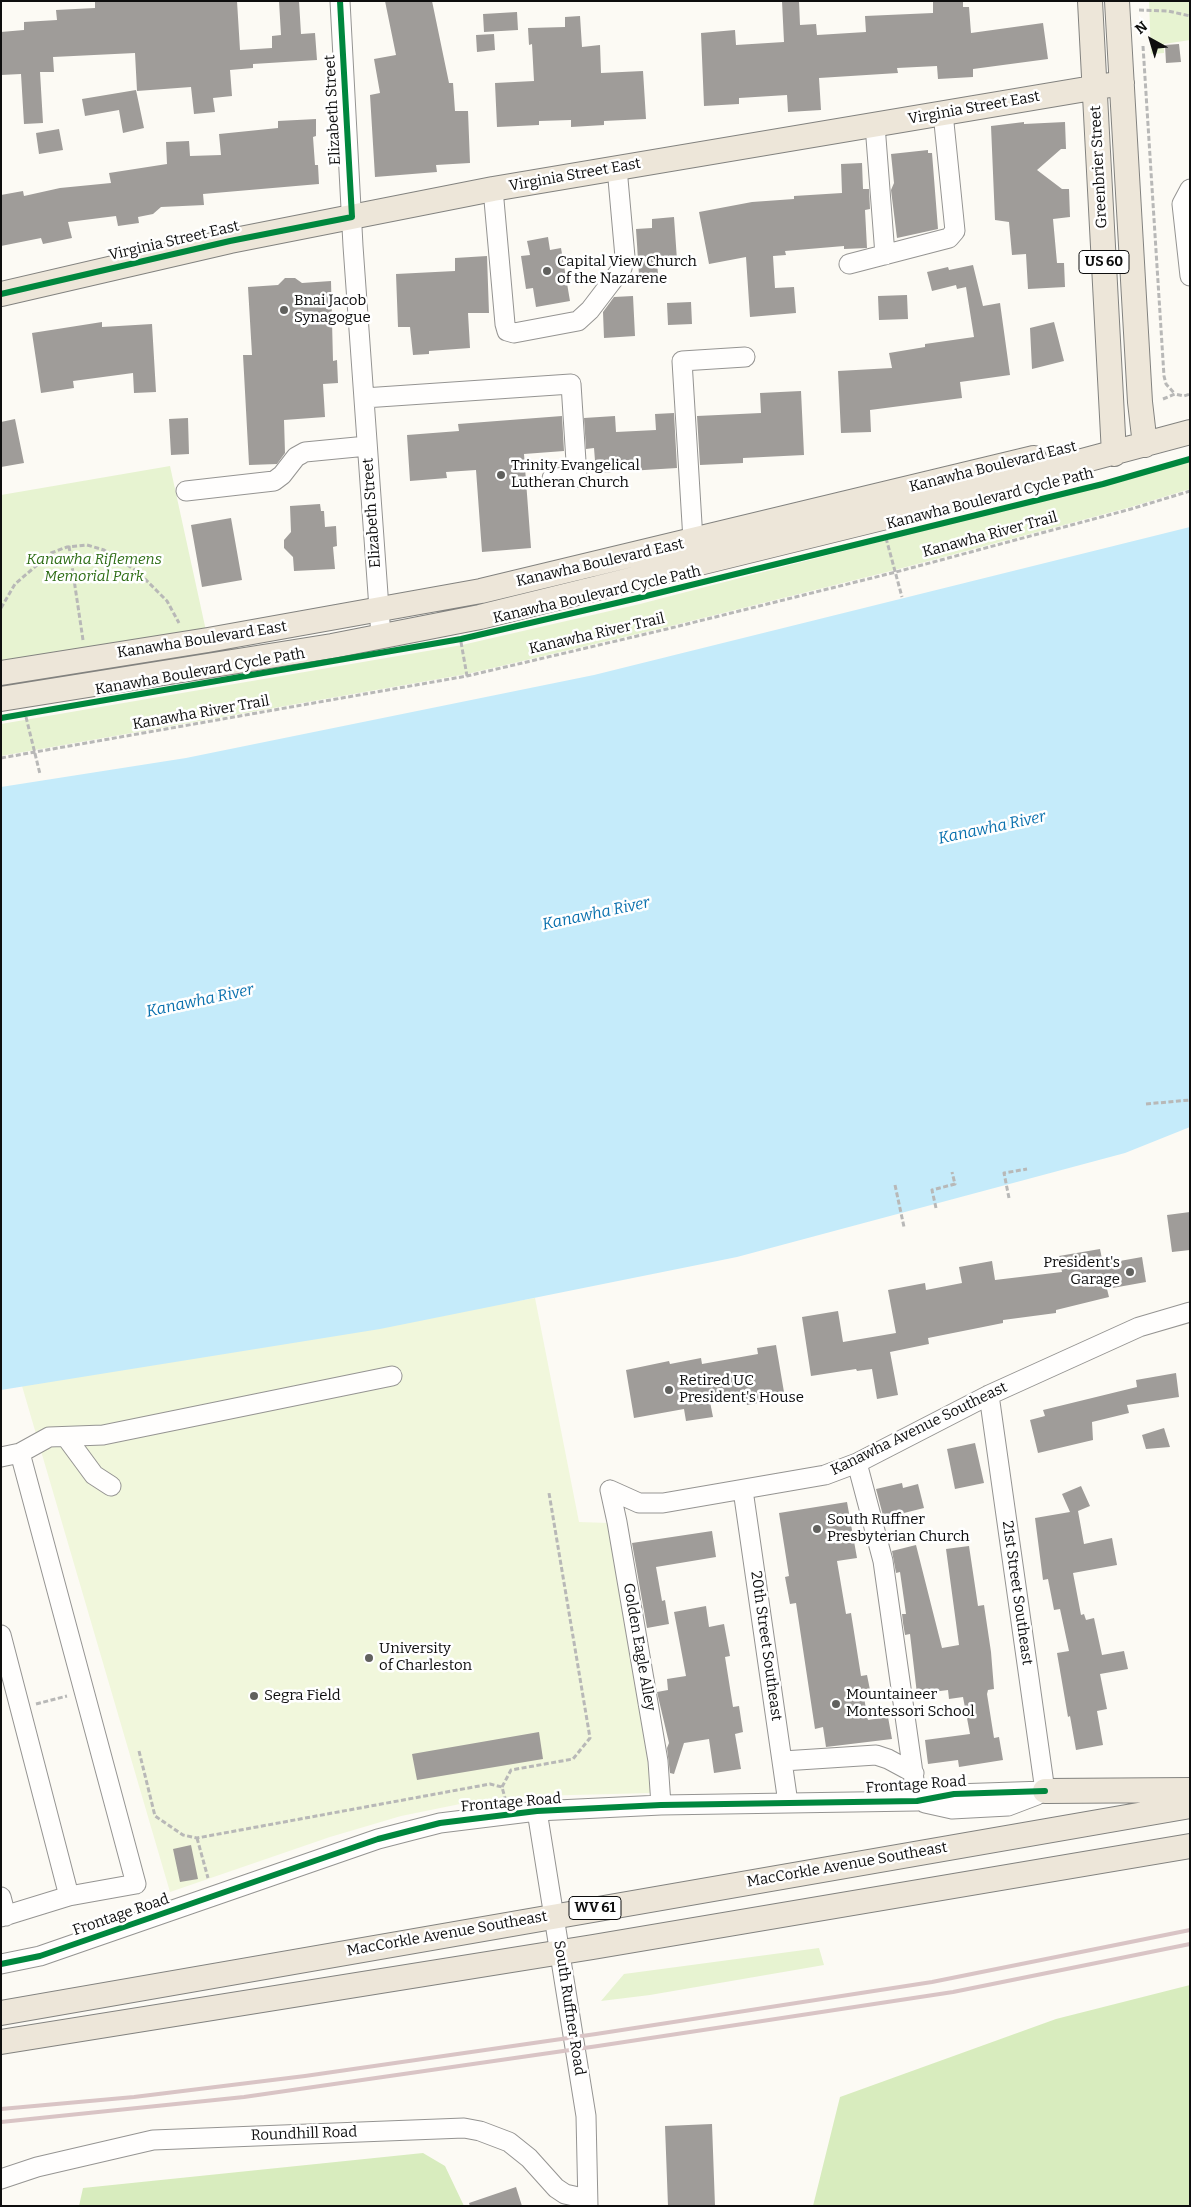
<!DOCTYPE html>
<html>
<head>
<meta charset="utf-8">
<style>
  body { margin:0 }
  #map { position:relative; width:1191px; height:2207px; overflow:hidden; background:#fcfaf4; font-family:Bitter,serif }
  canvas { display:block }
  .frame { position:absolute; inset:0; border:2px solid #0e0e0e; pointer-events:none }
  .north { position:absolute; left:1126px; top:15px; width:50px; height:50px; -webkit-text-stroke:4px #fff; paint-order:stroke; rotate:321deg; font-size:14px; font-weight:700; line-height:20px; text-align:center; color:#0e0e0e }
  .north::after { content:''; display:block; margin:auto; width:18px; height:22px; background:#0e0e0e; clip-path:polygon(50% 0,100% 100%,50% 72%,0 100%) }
</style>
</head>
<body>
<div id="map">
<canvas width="1191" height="2207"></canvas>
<div class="frame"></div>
<div class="north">N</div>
</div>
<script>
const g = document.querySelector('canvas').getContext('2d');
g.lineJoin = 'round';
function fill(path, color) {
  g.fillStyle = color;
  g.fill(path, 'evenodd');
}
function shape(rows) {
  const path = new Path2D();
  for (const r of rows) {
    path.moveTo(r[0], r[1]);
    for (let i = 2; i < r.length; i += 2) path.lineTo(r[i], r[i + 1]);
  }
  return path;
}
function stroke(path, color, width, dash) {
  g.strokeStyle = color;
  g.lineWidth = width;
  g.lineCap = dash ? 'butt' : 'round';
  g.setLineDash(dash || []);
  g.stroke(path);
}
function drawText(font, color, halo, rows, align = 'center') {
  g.font = font + ' Bitter,serif';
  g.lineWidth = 5;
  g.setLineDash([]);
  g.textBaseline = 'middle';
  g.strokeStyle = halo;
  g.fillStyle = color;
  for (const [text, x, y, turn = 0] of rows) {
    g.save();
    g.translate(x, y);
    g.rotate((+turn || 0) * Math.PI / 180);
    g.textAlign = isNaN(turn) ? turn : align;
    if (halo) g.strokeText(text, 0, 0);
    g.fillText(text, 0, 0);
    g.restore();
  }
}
const green = shape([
  [1149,1,1190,1,1190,40,1164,44,1164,53,1151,54],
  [1190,461,1190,489,1131,507,895,570,667,627,467,674,1,756,1,724,462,645,640,604],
  [170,466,208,640,1,673,1,495],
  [819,1948,824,1965,650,1995,601,2001,624,1974]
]);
const forest = shape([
  [1190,1985,1190,2206,813,2206,840,2097,1056,2019],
  [423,2153,445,2166,464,2206,79,2206,83,2188]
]);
const pitch = shape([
  [535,1298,579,1522,609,1523,653,1793,533,1796,465,1803,401,1816,330,1837,170,1892,22,1386]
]);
const water = shape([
  [1190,527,1190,1127,1125,1153,737,1257,380,1329,1,1390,1,787,186,758,594,675]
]);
const building = shape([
  [106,1,237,1,240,50,272,48,272,36,281,35,279,1,299,1,301,34,315,33,317,60,253,64,253,68,230,70,232,96,213,98,215,112,194,114,191,87,137,91,135,53,53,57,54,72,40,72,43,123,24,124,21,74,1,75,1,32,24,30,24,22,57,20,56,10,95,8,95,2],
  [385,1,432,1,449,83,453,83,455,111,468,111,470,163,436,165,437,172,375,177,370,95,380,93,374,59,396,55],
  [782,1,799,1,800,25,816,24,817,35,866,32,865,16,933,13,933,1,963,1,963,7,969,7,971,33,1043,23,1048,59,973,69,973,77,938,79,937,66,897,68,898,73,819,78,821,110,788,112,787,95,739,98,739,104,704,106,701,33,735,30,736,45,784,42],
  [517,12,518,30,484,32,483,14],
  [580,16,582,47,600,45,601,73,643,71,646,119,604,121,604,125,571,127,571,120,539,121,539,125,497,127,495,83,534,81,532,44,529,45,528,28,565,27,565,17],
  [494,34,495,50,477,52,476,35],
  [1179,44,1181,62,1166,63,1165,45],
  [136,90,144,128,123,133,119,110,85,116,82,99],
  [316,119,316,136,313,137,315,165,318,165,319,184,203,194,204,205,161,207,153,214,138,217,139,223,118,226,116,216,68,222,72,238,43,244,41,238,1,246,1,195,23,191,24,196,60,188,111,183,109,173,167,164,166,142,189,141,190,156,221,155,219,134,278,128,278,121],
  [1024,122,1024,124,1065,122,1066,149,1061,149,1037,170,1062,189,1069,189,1070,217,1053,219,1057,263,1064,263,1065,287,1028,289,1026,254,1012,255,1009,222,995,220,991,126],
  [59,129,63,150,39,154,36,133],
  [928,150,928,153,932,153,938,229,897,238,891,190,894,183,891,154],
  [862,163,863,189,869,189,870,209,865,210,867,248,844,249,844,246,785,251,786,255,773,256,775,288,794,287,796,313,750,317,746,257,709,264,699,212,752,202,794,199,794,196,842,193,841,164],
  [674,217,677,260,657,262,658,274,639,275,636,229,652,228,652,219],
  [548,237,550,250,561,248,570,301,536,307,533,288,526,289,521,256,530,255,527,241],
  [487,256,489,313,468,313,470,348,429,351,429,354,413,355,410,327,398,327,396,274,455,271,455,258],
  [973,265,983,306,1000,303,1010,375,960,382,962,398,870,410,871,432,841,433,838,371,892,368,889,353,925,347,925,344,974,337,966,287,957,289,956,285,932,291,927,272,948,267,949,270],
  [285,278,295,278,302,283,331,281,333,361,337,360,338,383,323,384,325,417,284,420,285,453,277,464,249,465,243,355,252,355,248,287,278,285],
  [907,295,908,319,879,320,878,296],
  [633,296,635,336,604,338,603,312,614,297],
  [691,302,692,324,668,325,667,303],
  [102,322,102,327,152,324,156,392,134,393,133,373,73,381,74,388,41,393,32,333],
  [1054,322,1064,361,1032,369,1030,328],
  [801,391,804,455,743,458,743,463,700,465,697,416,761,413,760,393],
  [674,413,677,468,596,473,594,448,586,449,584,418,615,416,616,432,656,430,655,414],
  [562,416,564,451,524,454,531,548,482,552,476,470,446,472,447,478,410,481,407,435,459,431,458,424],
  [188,418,189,454,171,455,169,419],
  [15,419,24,463,1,467,1,422],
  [320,504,321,511,324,511,325,527,336,526,337,546,333,547,335,569,294,571,293,557,284,548,284,540,291,532,290,506],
  [231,518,242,580,202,587,191,525],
  [1190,1212,1190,1250,1172,1252,1167,1215],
  [1100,1249,1103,1264,1142,1257,1146,1282,1107,1289,1109,1297,1056,1310,1056,1313,1003,1320,1003,1323,928,1338,929,1344,890,1352,898,1395,877,1399,872,1369,857,1371,856,1369,811,1376,802,1317,838,1311,843,1342,896,1333,888,1290,925,1283,926,1290,962,1283,959,1267,992,1261,995,1280,1062,1272,1059,1256],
  [776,1345,785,1398,747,1405,745,1396,710,1402,713,1417,686,1421,684,1409,634,1418,626,1370,669,1361,670,1364,701,1358,702,1364,758,1354,757,1348],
  [1176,1373,1179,1397,1127,1405,1129,1413,1092,1422,1093,1440,1038,1453,1030,1420,1045,1416,1043,1410,1137,1387,1136,1380],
  [1164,1428,1170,1447,1146,1449,1142,1435],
  [975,1443,984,1483,955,1489,947,1449],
  [902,1483,903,1488,918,1484,924,1508,904,1513,905,1518,885,1523,876,1489],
  [1081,1486,1090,1506,1078,1511,1084,1544,1112,1538,1117,1565,1073,1573,1081,1615,1084,1614,1086,1620,1094,1618,1102,1655,1124,1651,1128,1669,1100,1674,1107,1709,1097,1711,1103,1745,1076,1750,1070,1716,1068,1717,1057,1653,1069,1651,1060,1609,1054,1610,1048,1579,1043,1580,1035,1518,1070,1512,1062,1494],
  [847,1502,857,1558,837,1561,846,1614,851,1613,861,1676,867,1675,870,1690,863,1692,868,1720,888,1717,892,1739,826,1747,823,1727,815,1729,796,1603,790,1604,785,1577,789,1576,779,1513],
  [712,1531,716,1557,656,1567,662,1601,665,1600,669,1624,647,1628,632,1543],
  [916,1545,942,1648,959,1645,946,1549,969,1546,978,1606,984,1605,991,1652,994,1689,988,1690,987,1694,994,1738,999,1737,1003,1760,959,1767,958,1760,928,1764,925,1740,970,1734,963,1697,949,1699,948,1690,917,1694,910,1634,905,1635,903,1623,902,1614,906,1614,900,1572,896,1573,892,1551],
  [706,1606,709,1627,724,1624,730,1656,725,1657,733,1707,739,1706,743,1732,735,1734,741,1769,714,1773,709,1739,684,1743,674,1774,670,1773,667,1748,669,1743,657,1692,668,1690,667,1679,686,1676,674,1612],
  [539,1732,543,1759,417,1780,412,1754],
  [191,1845,198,1879,180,1882,173,1849],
  [712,2124,715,2206,668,2206,665,2126],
  [516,2187,522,2206,470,2206,469,2203]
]);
const path = shape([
  [1139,10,1168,11,1190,16],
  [1143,46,1164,376,1166,384,1175,394],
  [1163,399,1175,394,1184,396,1190,394],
  [886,538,902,597],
  [69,546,83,640],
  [1,608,15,584,51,553,67,547,87,545,104,550,138,572,167,601,179,623],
  [461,642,467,676],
  [26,717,40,774],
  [1,758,467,676,667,629,896,572,1131,509,1190,491],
  [1146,1104,1190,1100],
  [895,1185,904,1227],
  [1009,1198,1004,1173,1027,1169],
  [936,1208,932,1190,955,1184,952,1172],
  [36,1704,67,1696],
  [139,1751,155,1816,183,1835,197,1838,490,1784,502,1787,505,1798],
  [502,1787,511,1770,573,1759,590,1738,549,1493],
  [197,1838,208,1878]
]);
const minor = shape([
  [340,1,353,246,381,636],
  [875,125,885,255],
  [493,189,505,324,507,331,514,333,578,321,590,310,622,268,625,257,617,168],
  [1190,189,1182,204,1190,276],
  [849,264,949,238,955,231,943,113],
  [364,398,571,384,577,477,552,478],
  [186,491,274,481,282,475,296,457,305,452,367,446],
  [693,540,682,361,745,357],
  [989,1395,1045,1791],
  [66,1437,94,1475,111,1486],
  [20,1453,49,1437,103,1435,392,1376],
  [1,1457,20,1453,136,1884,69,1896,1,1917],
  [857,1463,883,1561,917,1801],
  [610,1490,639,1503,663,1503,825,1475,857,1463,989,1395,1139,1327,1190,1312],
  [610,1490,617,1522,658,1761,661,1805],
  [743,1490,788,1803],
  [1,1635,69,1896],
  [783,1761,876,1755,888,1759,914,1773],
  [925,1803,952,1809,1008,1806,1037,1795],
  [537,1811,586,2116,588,2206],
  [1,1897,6,1916],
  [1,1964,40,1956,378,1839,440,1823,537,1811,661,1805,917,1801,954,1794,1045,1791],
  [1,2179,37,2167,153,2140,464,2128,480,2131,509,2142,529,2158,556,2188,565,2194,587,2199]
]);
const major = shape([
  [1090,1,1114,454],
  [1117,1,1140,402,1145,445],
  [1,294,230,241,493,189,1122,83],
  [1,673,208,640,481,591,1034,458],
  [1,699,332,646,480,617,996,490,1011,480,1190,432],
  [1045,1791,1190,1790],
  [1,2013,1190,1806],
  [1,2042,593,1947,1190,1846]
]);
const rail = shape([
  [1,2109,134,2097,305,2076,596,2034,932,1982,1190,1930],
  [1,2122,244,2097,598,2046,953,1992,1190,1944]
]);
const cycleway = shape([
  [1,294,230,241,352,217,340,1],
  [1,718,461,639,638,598,1103,484,1190,459],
  [1,1964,40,1956,378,1839,440,1823,537,1811,661,1805,917,1801,954,1794,1045,1791]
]);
const markers = [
  [547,271,5,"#61615e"],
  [284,310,5,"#61615e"],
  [501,475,5,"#61615e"],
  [1130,1272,5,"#61615e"],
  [669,1390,5,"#61615e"],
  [817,1529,5,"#61615e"],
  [369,1658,5,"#61615e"],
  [254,1696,5,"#61615e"],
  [836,1704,5,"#61615e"]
];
const shields = [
  [1104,262,50],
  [595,1908,52]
];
const shieldNames = [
  ["US 60",1104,262],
  ["WV 61",595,1908]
];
const streetNames = [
  ["Virginia Street East",974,108,-10],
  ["Elizabeth Street",333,110,-93],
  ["Greenbrier Street",1099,167,-93],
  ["Virginia Street East",575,175,-10],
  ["Virginia Street East",174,241,-13],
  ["Kanawha Boulevard East",993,467,-14],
  ["Kanawha Boulevard Cycle Path",990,499,-14],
  ["Elizabeth Street",372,513,-94],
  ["Kanawha River Trail",990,535,-15],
  ["Kanawha Boulevard East",600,563,-13],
  ["Kanawha Boulevard Cycle Path",597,595,-13],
  ["Kanawha River Trail",597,634,-13],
  ["Kanawha Boulevard East",202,640,-9],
  ["Kanawha Boulevard Cycle Path",200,672,-10],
  ["Kanawha River Trail",201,713,-10],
  ["Kanawha Avenue Southeast",919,1429,-26],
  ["21st Street Southeast",1017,1593,82],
  ["20th Street Southeast",766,1646,82],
  ["Golden Eagle Alley",639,1647,80],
  ["Frontage Road",916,1785,-4],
  ["Frontage Road",511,1803,-5],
  ["MacCorkle Avenue Southeast",847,1865,-10],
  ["Frontage Road",121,1915,-19],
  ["MacCorkle Avenue Southeast",447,1934,-10],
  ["South Ruffner Road",569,2008,81],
  ["Roundhill Road",304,2134,-2]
];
const poiNames = [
  ["Capital View Church",557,262],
  ["of the Nazarene",557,279],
  ["Bnai Jacob",294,301],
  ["Synagogue",294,318],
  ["Trinity Evangelical",511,466],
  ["Lutheran Church",511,483],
  ["President's",1120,1263,"right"],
  ["Garage",1120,1280,"right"],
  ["Retired UC",679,1381],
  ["President's House",679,1398],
  ["South Ruffner",827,1520],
  ["Presbyterian Church",827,1537],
  ["University",379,1649],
  ["of Charleston",379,1666],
  ["Mountaineer",846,1695],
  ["Montessori School",846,1712],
  ["Segra Field",264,1696]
];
const parkNames = [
  ["Kanawha Riflemens",94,560],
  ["Memorial Park",94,577]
];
const waterNames = [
  ["Kanawha River",992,828,-12],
  ["Kanawha River",596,914,-12],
  ["Kanawha River",200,1001,-12]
];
fill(green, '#e7f3d1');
fill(forest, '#d8ecbe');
fill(pitch, '#f1f7dc');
fill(water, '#c5ebfa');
fill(building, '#9f9c99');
stroke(minor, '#959492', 21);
stroke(major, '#82827f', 26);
stroke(path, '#b8b8b7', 3, [5, 2.5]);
stroke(minor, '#fffefd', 19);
stroke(major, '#ede6d9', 24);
stroke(rail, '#d9c4c5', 4);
stroke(cycleway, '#00873e', 6);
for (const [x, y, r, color] of markers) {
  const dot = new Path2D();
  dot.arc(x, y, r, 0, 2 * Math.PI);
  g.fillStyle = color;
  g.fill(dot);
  stroke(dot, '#fff', 2);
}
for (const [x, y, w] of shields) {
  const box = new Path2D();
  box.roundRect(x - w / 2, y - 11.5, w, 23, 4);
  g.fillStyle = '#fff';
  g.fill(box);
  stroke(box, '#0e0e0e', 1);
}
drawText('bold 14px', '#0e0e0e', null, shieldNames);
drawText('15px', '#0e0e0e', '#fff', streetNames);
drawText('15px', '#0e0e0e', '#fff', poiNames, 'left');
drawText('italic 15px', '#2f6e17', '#fff', parkNames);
drawText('italic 16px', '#0a71ae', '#fff', waterNames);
</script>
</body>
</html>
